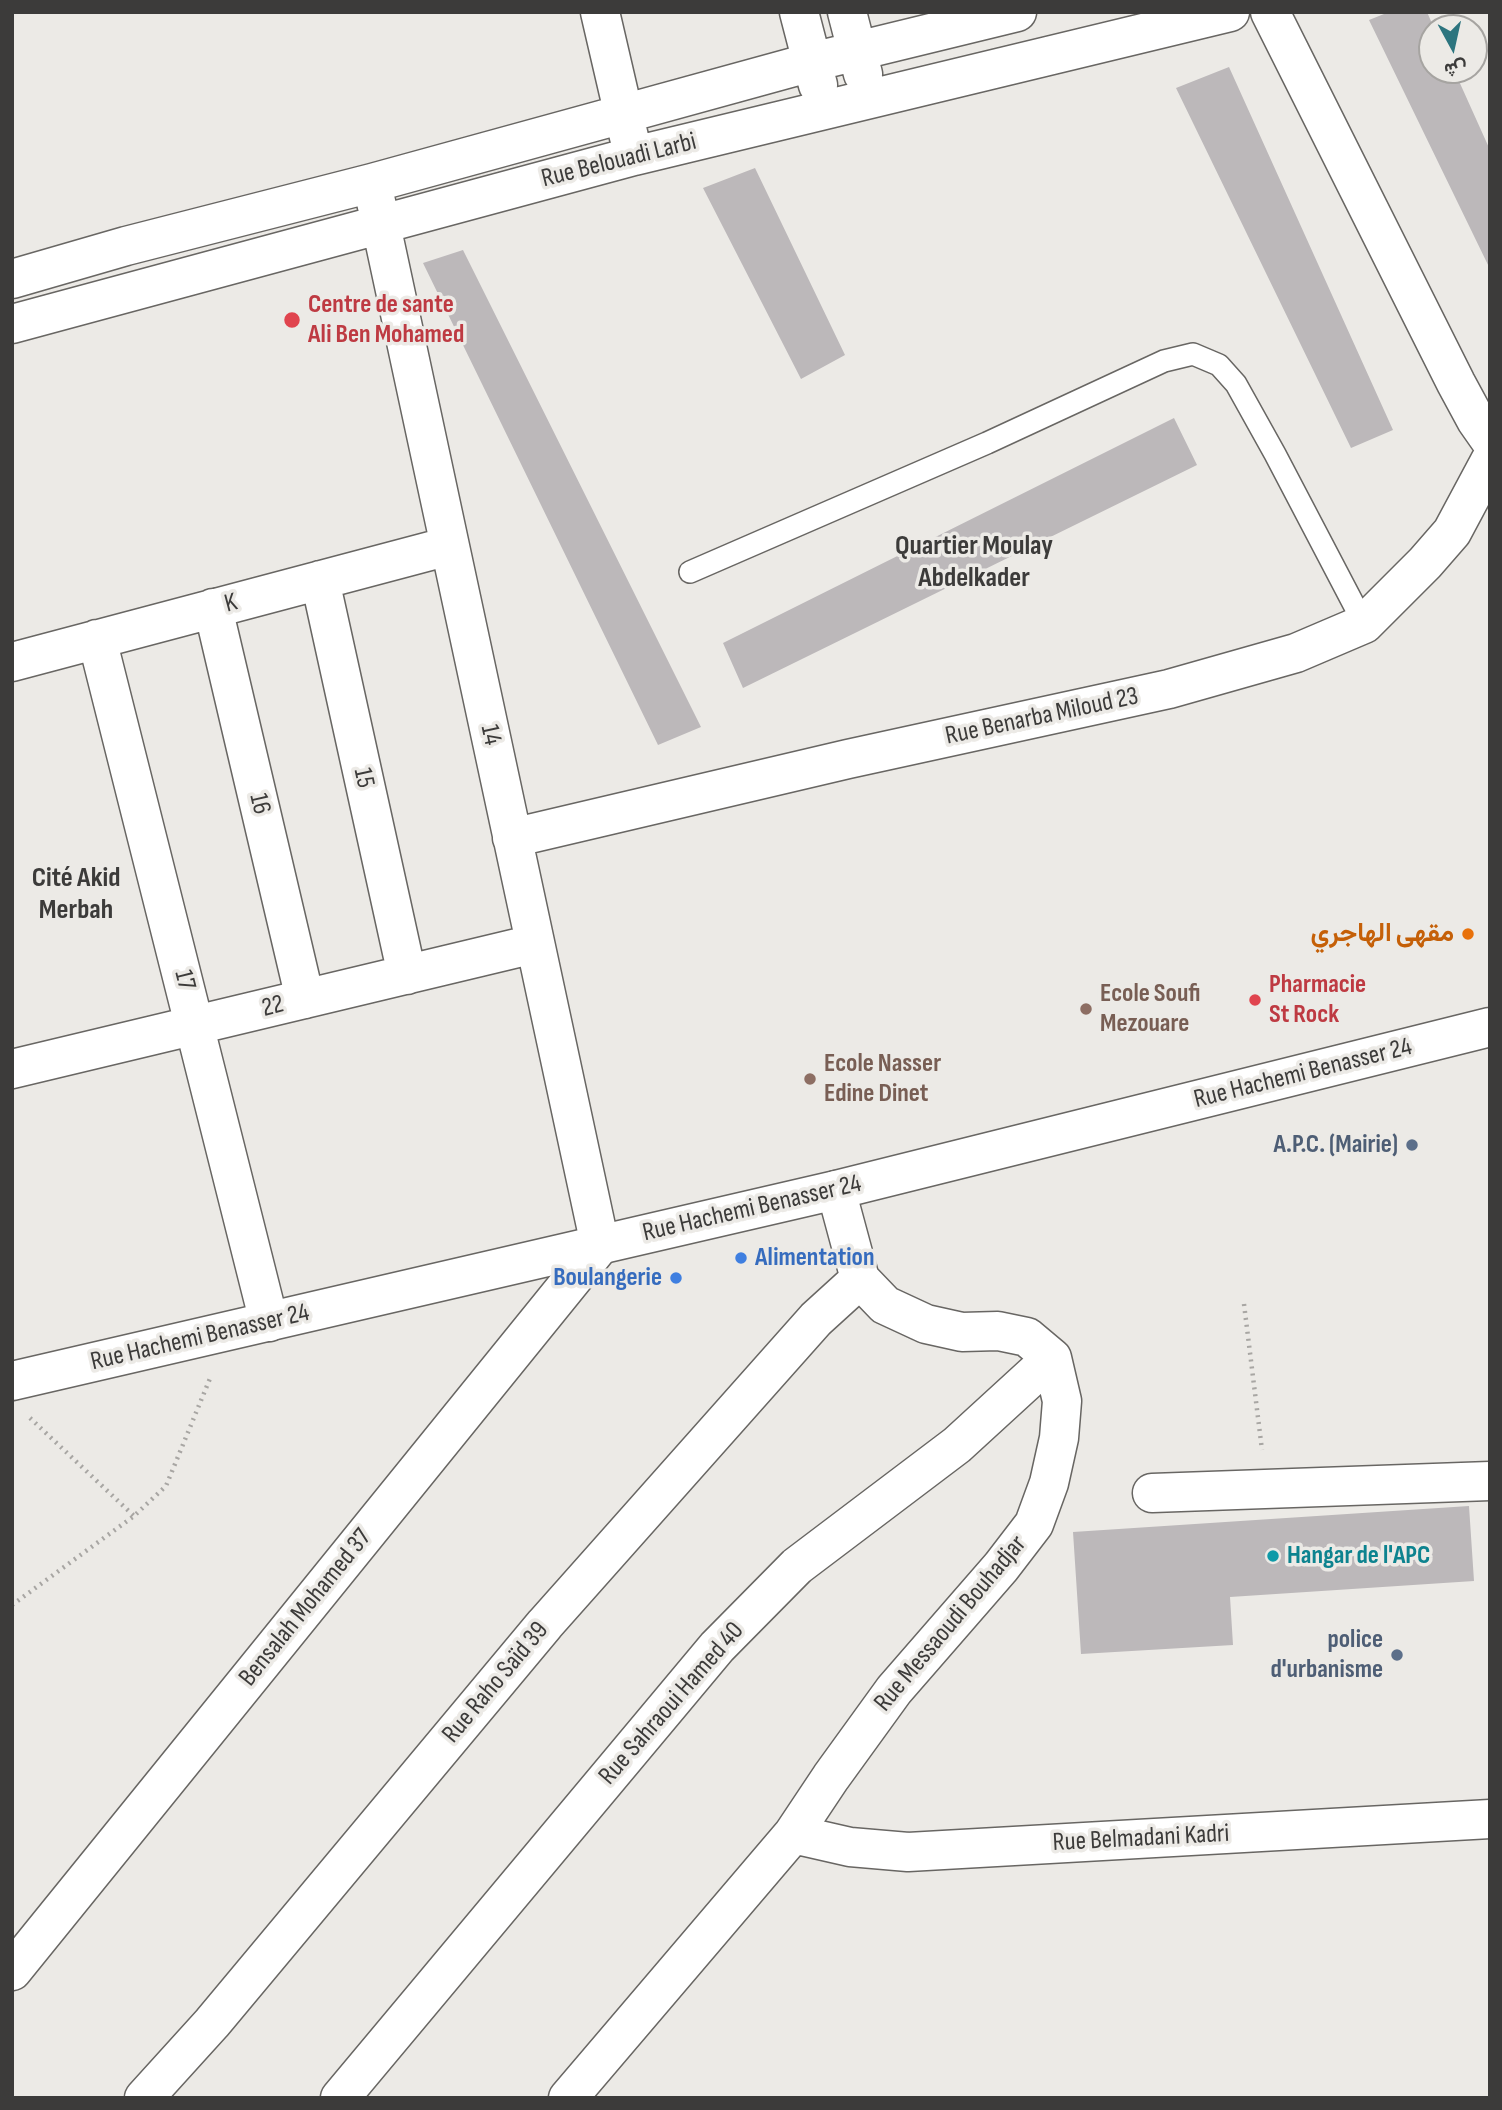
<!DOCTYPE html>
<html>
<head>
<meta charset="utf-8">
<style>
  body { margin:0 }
  #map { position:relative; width:1502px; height:2110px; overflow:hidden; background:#eceae6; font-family:"Sofia Sans Condensed",Vazirmatn,sans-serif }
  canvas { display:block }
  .frame { position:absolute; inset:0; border:14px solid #3c3b3a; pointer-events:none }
  .north { position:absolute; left:1418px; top:14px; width:70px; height:70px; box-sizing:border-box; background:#eceae6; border:2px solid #a6a4a1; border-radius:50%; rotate:172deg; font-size:19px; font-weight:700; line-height:28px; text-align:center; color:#3c3b3a }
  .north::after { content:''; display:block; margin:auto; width:24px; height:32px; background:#2d757f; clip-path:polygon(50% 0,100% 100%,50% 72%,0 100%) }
</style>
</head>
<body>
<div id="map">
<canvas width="1502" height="2110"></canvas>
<div class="frame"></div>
<div class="north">ش</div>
</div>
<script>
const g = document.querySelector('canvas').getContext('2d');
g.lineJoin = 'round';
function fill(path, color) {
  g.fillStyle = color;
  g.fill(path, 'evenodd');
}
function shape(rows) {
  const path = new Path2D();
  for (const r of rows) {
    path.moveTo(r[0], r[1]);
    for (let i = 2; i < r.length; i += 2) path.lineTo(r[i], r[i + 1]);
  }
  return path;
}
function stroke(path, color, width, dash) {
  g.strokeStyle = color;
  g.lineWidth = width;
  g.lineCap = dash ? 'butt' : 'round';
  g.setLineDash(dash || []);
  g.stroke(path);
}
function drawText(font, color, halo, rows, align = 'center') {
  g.font = font + ' "Sofia Sans Condensed",Vazirmatn,sans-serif';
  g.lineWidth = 7;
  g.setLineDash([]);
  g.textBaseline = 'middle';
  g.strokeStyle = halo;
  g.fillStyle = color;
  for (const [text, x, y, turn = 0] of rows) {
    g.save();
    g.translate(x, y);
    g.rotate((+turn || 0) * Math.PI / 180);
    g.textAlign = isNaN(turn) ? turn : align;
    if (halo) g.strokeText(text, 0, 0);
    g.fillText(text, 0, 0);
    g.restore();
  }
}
const building = shape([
  [1389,12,1427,12,1434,28,1432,28,1432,70,1454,70,1490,150,1490,269,1369,20],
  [1229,67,1393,430,1351,448,1176,88],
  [755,168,845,355,801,379,703,188],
  [463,250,701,727,658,745,423,263],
  [1174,418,1197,465,743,688,723,643],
  [1469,1506,1474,1581,1230,1597,1233,1645,1081,1654,1073,1532]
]);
const path = shape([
  [1244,1304,1262,1450],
  [30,1418,134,1516],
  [12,1605,134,1516,166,1486,211,1376]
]);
const service = shape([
  [690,572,987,443,1164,361,1193,354,1219,365,1236,384,1275,454,1364,624]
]);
const minor = shape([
  [600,12,629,137],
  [799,12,818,85],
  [847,12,863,74],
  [1270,12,1456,383,1476,420,1490,440],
  [12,279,126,246,372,183,812,62,1017,12],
  [12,324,634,156,1230,12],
  [320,580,407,975],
  [213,608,305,999],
  [97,639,269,1322],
  [12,662,449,546],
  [512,838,848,759,1169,689,1296,653,1364,624,1425,563,1452,532,1490,461],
  [12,1069,534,944],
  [1152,1493,1490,1481],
  [793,1834,850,1847,908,1852,1490,1819],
  [12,1971,600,1245,372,183],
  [144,2098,212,2023,545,1624,816,1319,860,1279],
  [340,2098,717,1647,797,1566,957,1445,1052,1358],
  [568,2098,793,1834,831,1777,894,1690,1001,1567,1034,1524,1049,1483,1059,1438,1062,1401,1052,1358,1027,1337,998,1331,962,1332,926,1324,885,1305,860,1279,836,1190]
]);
const secondary = shape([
  [12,1381,836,1190,1490,1027]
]);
const markers = [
  [292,320,9,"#e0444e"],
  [1468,934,7,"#e8710a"],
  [1255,1000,7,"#e0444e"],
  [1086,1009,7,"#8d6e63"],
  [810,1079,7,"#8d6e63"],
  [1412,1145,7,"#5c6f8a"],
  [741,1258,7,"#3f7fe0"],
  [676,1278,7,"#3f7fe0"],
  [1273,1556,7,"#0f9aa8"],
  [1397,1655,7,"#5c6f8a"]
];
const streetNames = [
  ["Rue Belouadi Larbi",619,161,-14],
  ["K",231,604,-15],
  ["Rue Benarba Miloud 23",1042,717,-12],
  ["14",490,735,78],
  ["15",363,778,78],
  ["16",259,804,77],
  ["17",184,980,76],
  ["22",273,1007,-14],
  ["Rue Hachemi Benasser 24",1303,1074,-14],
  ["Rue Hachemi Benasser 24",752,1209,-13],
  ["Rue Hachemi Benasser 24",200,1338,-13],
  ["Bensalah Mohamed 37",306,1608,-51],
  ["Rue Messaoudi Bouhadjar",951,1624,-50],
  ["Rue Raho Saïd 39",496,1683,-50],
  ["Rue Sahraoui Hamed 40",672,1704,-49],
  ["Rue Belmadani Kadri",1141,1839,-3]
];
const healthNames = [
  ["Centre de sante",308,305],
  ["Ali Ben Mohamed",308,335],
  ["Pharmacie",1269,985],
  ["St Rock",1269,1015]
];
const foodNames = [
  ["مقهى الهاجري",1454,934]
];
const educationNames = [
  ["Ecole Soufi",1100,994],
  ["Mezouare",1100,1024],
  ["Ecole Nasser",824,1064],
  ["Edine Dinet",824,1094]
];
const serviceNames = [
  ["A.P.C. (Mairie)",1398,1145],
  ["police",1383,1640],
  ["d'urbanisme",1383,1670]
];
const shopNames = [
  ["Alimentation",755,1258],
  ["Boulangerie",662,1278,"right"]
];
const cultureNames = [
  ["Hangar de l'APC",1287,1556]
];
const neighbourhoodNames = [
  ["Quartier Moulay",974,547],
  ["Abdelkader",974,579],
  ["Cité Akid",76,879],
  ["Merbah",76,911]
];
fill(building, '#bcb8ba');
stroke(service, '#686663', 24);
stroke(minor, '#686663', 41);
stroke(secondary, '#686663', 41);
stroke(path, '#a8a6a3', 4.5, [2, 5]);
stroke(service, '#fff', 21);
stroke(minor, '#fff', 38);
stroke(secondary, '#fff', 38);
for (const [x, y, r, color] of markers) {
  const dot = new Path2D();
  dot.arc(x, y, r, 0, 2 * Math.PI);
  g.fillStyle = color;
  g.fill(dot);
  stroke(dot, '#eceae6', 2.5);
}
drawText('26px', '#3c3b3a', '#eceae6', streetNames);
drawText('bold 26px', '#be3a42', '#eceae6', healthNames, 'left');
drawText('bold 26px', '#c56008', '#eceae6', foodNames, 'right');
drawText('bold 26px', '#785e54', '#eceae6', educationNames, 'left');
drawText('bold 26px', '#4e5e75', '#eceae6', serviceNames, 'right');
drawText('bold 26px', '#366cbe', '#eceae6', shopNames, 'left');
drawText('bold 26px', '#0d838f', '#eceae6', cultureNames, 'left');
drawText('bold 28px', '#3c3b3a', '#eceae6', neighbourhoodNames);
</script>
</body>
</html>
